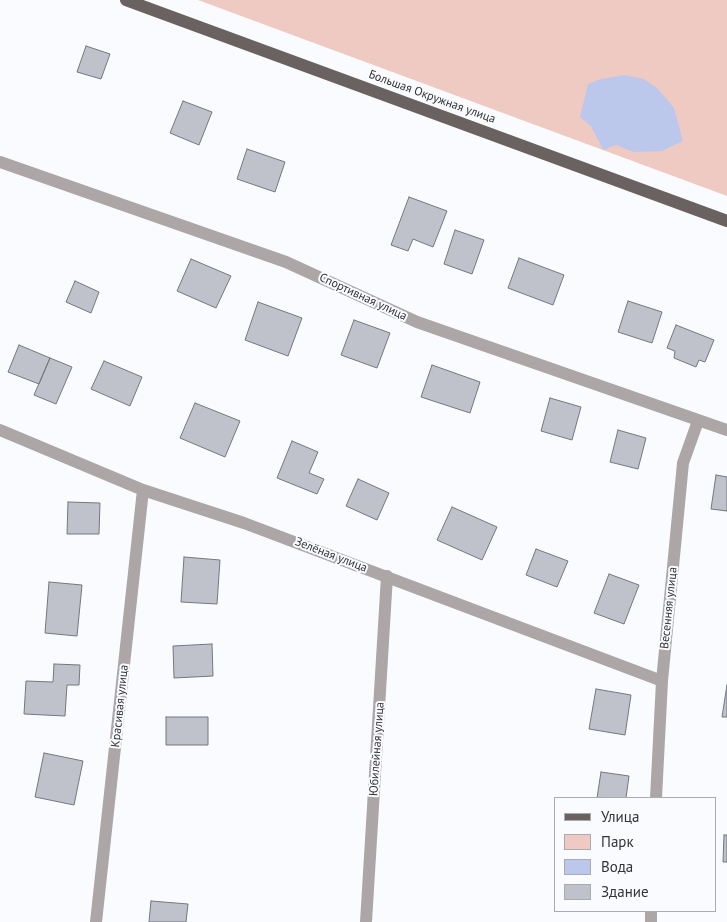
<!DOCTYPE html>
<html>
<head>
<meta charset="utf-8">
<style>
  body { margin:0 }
  #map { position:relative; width:727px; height:922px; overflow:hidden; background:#fafbff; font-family:"PT Sans",sans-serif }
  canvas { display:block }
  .legend { position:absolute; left:554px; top:797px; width:162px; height:115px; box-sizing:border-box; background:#fafbff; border:1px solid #aaabaf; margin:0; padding:6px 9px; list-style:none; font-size:15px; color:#323336 }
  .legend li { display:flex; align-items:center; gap:10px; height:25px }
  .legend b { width:25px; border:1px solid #aaabaf }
</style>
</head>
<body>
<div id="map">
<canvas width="727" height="922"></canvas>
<ul class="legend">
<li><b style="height:6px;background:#6a6260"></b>Улица</li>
<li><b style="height:14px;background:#eecac3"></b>Парк</li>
<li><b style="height:14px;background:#bcc8eb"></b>Вода</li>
<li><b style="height:14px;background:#bfc2cb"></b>Здание</li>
</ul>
</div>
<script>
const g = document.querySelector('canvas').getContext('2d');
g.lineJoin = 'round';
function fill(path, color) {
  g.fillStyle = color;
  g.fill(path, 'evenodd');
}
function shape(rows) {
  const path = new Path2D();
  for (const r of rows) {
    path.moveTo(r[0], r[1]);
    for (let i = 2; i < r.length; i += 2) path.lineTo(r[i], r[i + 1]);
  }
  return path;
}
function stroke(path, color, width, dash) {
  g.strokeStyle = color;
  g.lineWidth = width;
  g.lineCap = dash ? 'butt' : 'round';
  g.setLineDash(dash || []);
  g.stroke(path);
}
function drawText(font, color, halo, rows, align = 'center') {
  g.font = font + ' "PT Sans",sans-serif';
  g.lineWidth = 4;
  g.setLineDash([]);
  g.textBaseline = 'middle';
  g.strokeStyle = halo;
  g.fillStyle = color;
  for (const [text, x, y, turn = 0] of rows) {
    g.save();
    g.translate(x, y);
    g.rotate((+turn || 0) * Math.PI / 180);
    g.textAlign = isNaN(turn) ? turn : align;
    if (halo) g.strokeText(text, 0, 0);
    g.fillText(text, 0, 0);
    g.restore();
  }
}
const green = shape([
  [198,0,727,0,727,196]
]);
const water = shape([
  [624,75,644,79,658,89,674,108,683,141,662,151,634,152,616,145,603,150,591,126,580,117,588,84,601,79]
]);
const building = shape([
  [86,46,110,54,101,79,77,72,86,46],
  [183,101,212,112,199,145,170,133,183,101],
  [247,149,285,162,275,192,237,179,247,149],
  [409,197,447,211,433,247,413,239,408,251,391,245,409,197],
  [455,230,484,240,472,274,444,264,455,230],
  [519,258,564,275,553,305,508,288,519,258],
  [191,259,231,276,216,308,177,291,191,259],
  [75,281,99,292,91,313,66,302,75,281],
  [628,301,662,312,652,343,618,332,628,301],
  [258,302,302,318,288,356,245,340,258,302],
  [354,320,390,333,377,368,341,355,354,320],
  [676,325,714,340,705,362,699,360,696,367,674,358,675,351,667,348,676,325],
  [19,345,50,358,39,384,8,372,19,345],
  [50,358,72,367,56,404,34,395,50,358],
  [104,361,142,377,130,406,91,389,104,361],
  [432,365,480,382,470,413,421,397,432,365],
  [550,398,581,407,572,440,541,431,550,398],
  [195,403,240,421,225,457,180,438,195,403],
  [618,430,646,438,638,469,610,462,618,430],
  [292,441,318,452,309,473,324,479,317,494,277,478,292,441],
  [716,475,727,477,727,511,711,509,716,475],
  [358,479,389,493,377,520,346,506,358,479],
  [68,502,100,503,99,534,67,534,68,502],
  [452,507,497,527,482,560,437,540,452,507],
  [536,549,568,561,557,587,526,575,536,549],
  [184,557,220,560,217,604,181,602,184,557],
  [609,574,639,585,624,624,594,613,609,574],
  [49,582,82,585,77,636,45,633,49,582],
  [212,644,213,676,174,678,173,646,212,644],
  [54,664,80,665,79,685,67,685,65,716,24,714,26,681,53,682,54,664],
  [727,685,727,717,722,717,727,685],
  [596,689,631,695,625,735,589,729,596,689],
  [166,717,208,717,208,745,166,745,166,717],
  [44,753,83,761,74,805,35,797,44,753],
  [601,772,629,776,626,798,597,798,601,772],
  [724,835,727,835,727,862,723,862,724,835],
  [151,901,188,904,186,922,149,922,151,901]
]);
const minor = shape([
  [0,162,286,262,417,322,727,430],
  [0,430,143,490,244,523,662,681],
  [656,798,662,681,683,463,698,421],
  [96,922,143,490],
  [366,922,387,576],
  [651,922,651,911]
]);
const primary = shape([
  [126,0,727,221]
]);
const streetNames = [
  ["Большая Окружная улица",432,97,20],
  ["Спортивная улица",363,297,25],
  ["Зелёная улица",331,555,21],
  ["Весенняя улица",669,608,-84],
  ["Красивая улица",120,706,-84],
  ["Юбилейная улица",377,749,-86]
];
fill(green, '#eecac3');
fill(water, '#bcc8eb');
fill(building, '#bfc2cb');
stroke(building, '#74777f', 1);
stroke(minor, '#aca7a6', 12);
stroke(primary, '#6a6260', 12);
drawText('12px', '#323336', '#fafbff', streetNames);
</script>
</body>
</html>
